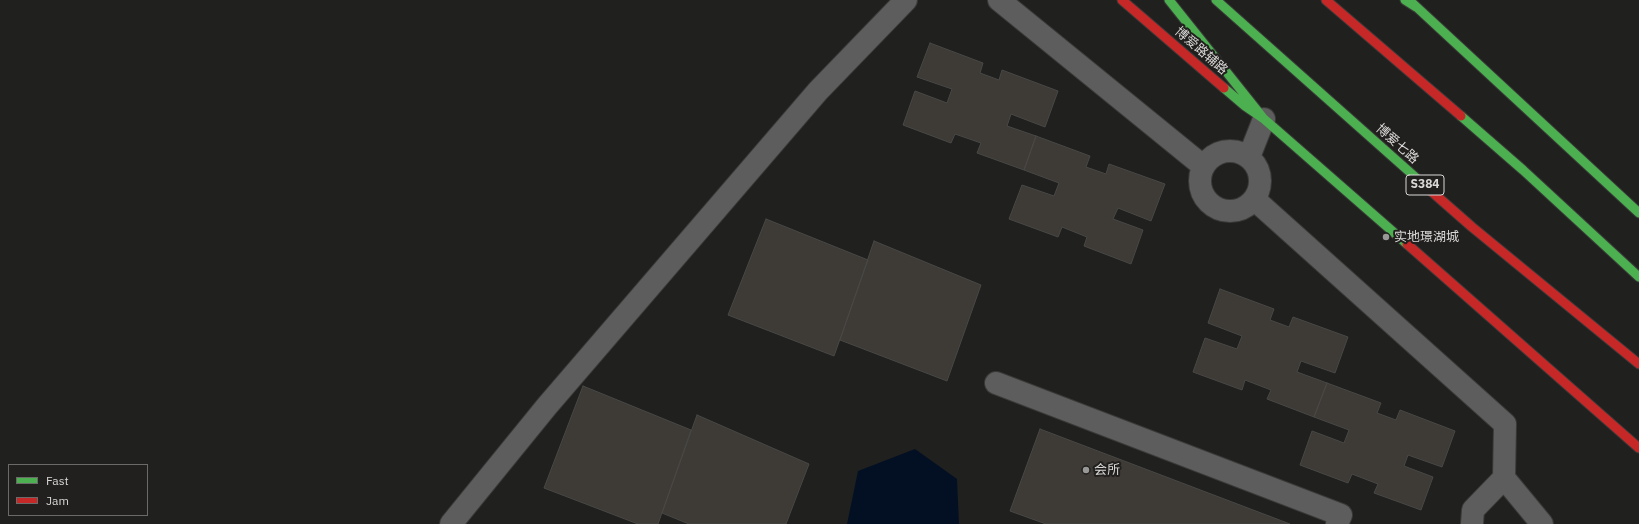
<!DOCTYPE html>
<html>
<head>
<meta charset="utf-8">
<style>
  body { margin:0 }
  #map { position:relative; width:1639px; height:524px; overflow:hidden; background:#20201f; font-family:"IBM Plex Sans",sans-serif }
  canvas { display:block }
  .legend { position:absolute; left:8px; top:464px; width:140px; height:52px; box-sizing:border-box; background:#21201e; border:1px solid #6b6a68; margin:0; padding:5px 7px; list-style:none; font-size:12px; color:#d9d8d7 }
  .legend li { display:flex; align-items:center; gap:8px; height:20px }
  .legend b { width:20px; border:1px solid #6b6a68 }
</style>
</head>
<body>
<div id="map">
<canvas width="1639" height="524"></canvas>
<ul class="legend">
<li><b style="height:5px;background:#4caf50"></b>Fast</li>
<li><b style="height:5px;background:#c62828"></b>Jam</li>
</ul>
</div>
<script>
const g = document.querySelector('canvas').getContext('2d');
g.lineJoin = 'round';
function fill(path, color) {
  g.fillStyle = color;
  g.fill(path, 'evenodd');
}
function shape(rows) {
  const path = new Path2D();
  for (const r of rows) {
    if (r.length === 3) {
      path.moveTo(r[0] + r[2], r[1]);
      path.arc(r[0], r[1], r[2], 0, 2 * Math.PI);
      continue;
    }
    path.moveTo(r[0], r[1]);
    for (let i = 2; i < r.length; i += 2) path.lineTo(r[i], r[i + 1]);
  }
  return path;
}
function stroke(path, color, width, dash) {
  g.strokeStyle = color;
  g.lineWidth = width;
  g.lineCap = dash ? 'butt' : 'round';
  g.setLineDash(dash || []);
  g.stroke(path);
}
function drawText(font, color, halo, rows, align = 'center') {
  g.font = font + ' "IBM Plex Sans","Noto Sans SC",sans-serif';
  g.lineWidth = 4;
  g.setLineDash([]);
  g.textBaseline = 'middle';
  g.strokeStyle = halo;
  g.fillStyle = color;
  for (const [text, x, y, turn = 0] of rows) {
    g.save();
    g.translate(x, y);
    g.rotate((+turn || 0) * Math.PI / 180);
    g.textAlign = isNaN(turn) ? turn : align;
    if (halo) g.strokeText(text, 0, 0);
    g.fillText(text, 0, 0);
    g.restore();
  }
}
const water = shape([
  [915,449,957,479,959,524,847,524,858,471]
]);
const building = shape([
  [930,43,983,63,980,73,999,80,1002,70,1058,91,1045,127,1011,114,1007,126,1036,136,1024,170,977,153,981,143,955,134,951,143,903,125,915,91,947,103,952,89,917,77,930,43],
  [1036,136,1090,156,1086,167,1106,174,1109,164,1165,184,1151,221,1118,208,1113,219,1143,230,1131,264,1084,246,1087,237,1062,227,1058,237,1009,219,1022,185,1054,196,1059,183,1024,170,1036,136],
  [766,219,868,260,834,356,728,315,766,219],
  [874,241,981,285,947,381,840,340,874,241],
  [1220,289,1274,309,1270,320,1289,327,1293,317,1348,337,1335,373,1301,361,1297,372,1327,383,1314,417,1267,399,1271,390,1245,380,1242,390,1193,372,1205,338,1237,349,1242,336,1208,323,1220,289],
  [1327,383,1381,403,1377,413,1396,420,1400,410,1455,431,1442,467,1408,455,1404,466,1433,477,1421,510,1374,493,1378,484,1352,474,1348,483,1300,465,1312,431,1344,443,1349,430,1314,417,1327,383],
  [583,386,691,430,658,524,638,524,544,488,583,386],
  [697,415,809,464,786,524,689,524,662,513,697,415],
  [1040,429,1290,524,1046,524,1010,511,1040,429]
]);
const street = shape([
  [999,0,1203,166],
  [1230,181,30],
  [1249,157,1264,119],
  [1254,199,1505,424,1504,478],
  [996,383,1341,515,1337,524],
  [451,524,547,406,818,91,906,0],
  [1472,524,1473,510,1504,478,1542,524]
]);
const fast = shape([
  [1169,0,1264,119],
  [1216,0,1431,191],
  [1405,0,1416,7],
  [1409,0,1639,213],
  [1224,88,1245,106,1264,119,1407,244],
  [1461,116,1523,170,1639,277]
]);
const jam = shape([
  [1122,0,1224,88],
  [1326,0,1461,116],
  [1431,191,1472,227,1639,364],
  [1407,244,1639,448]
]);
const markers = [
  [1386,237,4,"#989897"],
  [1086,470,4,"#989897"]
];
const shields = [
  [1425,185,38]
];
const shieldNames = [
  ["S384",1425,185]
];
const streetNames = [
  ["博爱路辅路",1201,51,41],
  ["博爱七路",1397,144,42]
];
const poiNames = [
  ["实地璟湖城",1394,237],
  ["会所",1094,470]
];
fill(water, '#031023');
fill(building, '#3e3a35');
stroke(building, '#484847', 1);
stroke(street, '#3a3a39', 24);
stroke(fast, '#3a3a39', 11);
stroke(jam, '#3a3a39', 11);
stroke(street, '#5d5d5d', 22);
stroke(fast, '#4caf50', 9);
stroke(jam, '#c62828', 9);
for (const [x, y, r, color] of markers) {
  const dot = new Path2D();
  dot.arc(x, y, r, 0, 2 * Math.PI);
  g.fillStyle = color;
  g.fill(dot);
  stroke(dot, '#21201e', 1.5);
}
for (const [x, y, w] of shields) {
  const box = new Path2D();
  box.roundRect(x - w / 2, y - 10, w, 20, 3);
  g.fillStyle = '#21201e';
  g.fill(box);
  stroke(box, '#d9d8d7', 1);
}
drawText('bold 12px', '#d9d8d7', null, shieldNames);
drawText('13px', '#d9d8d7', '#21201e', streetNames);
drawText('13px', '#d9d8d7', '#21201e', poiNames, 'left');
</script>
</body>
</html>
